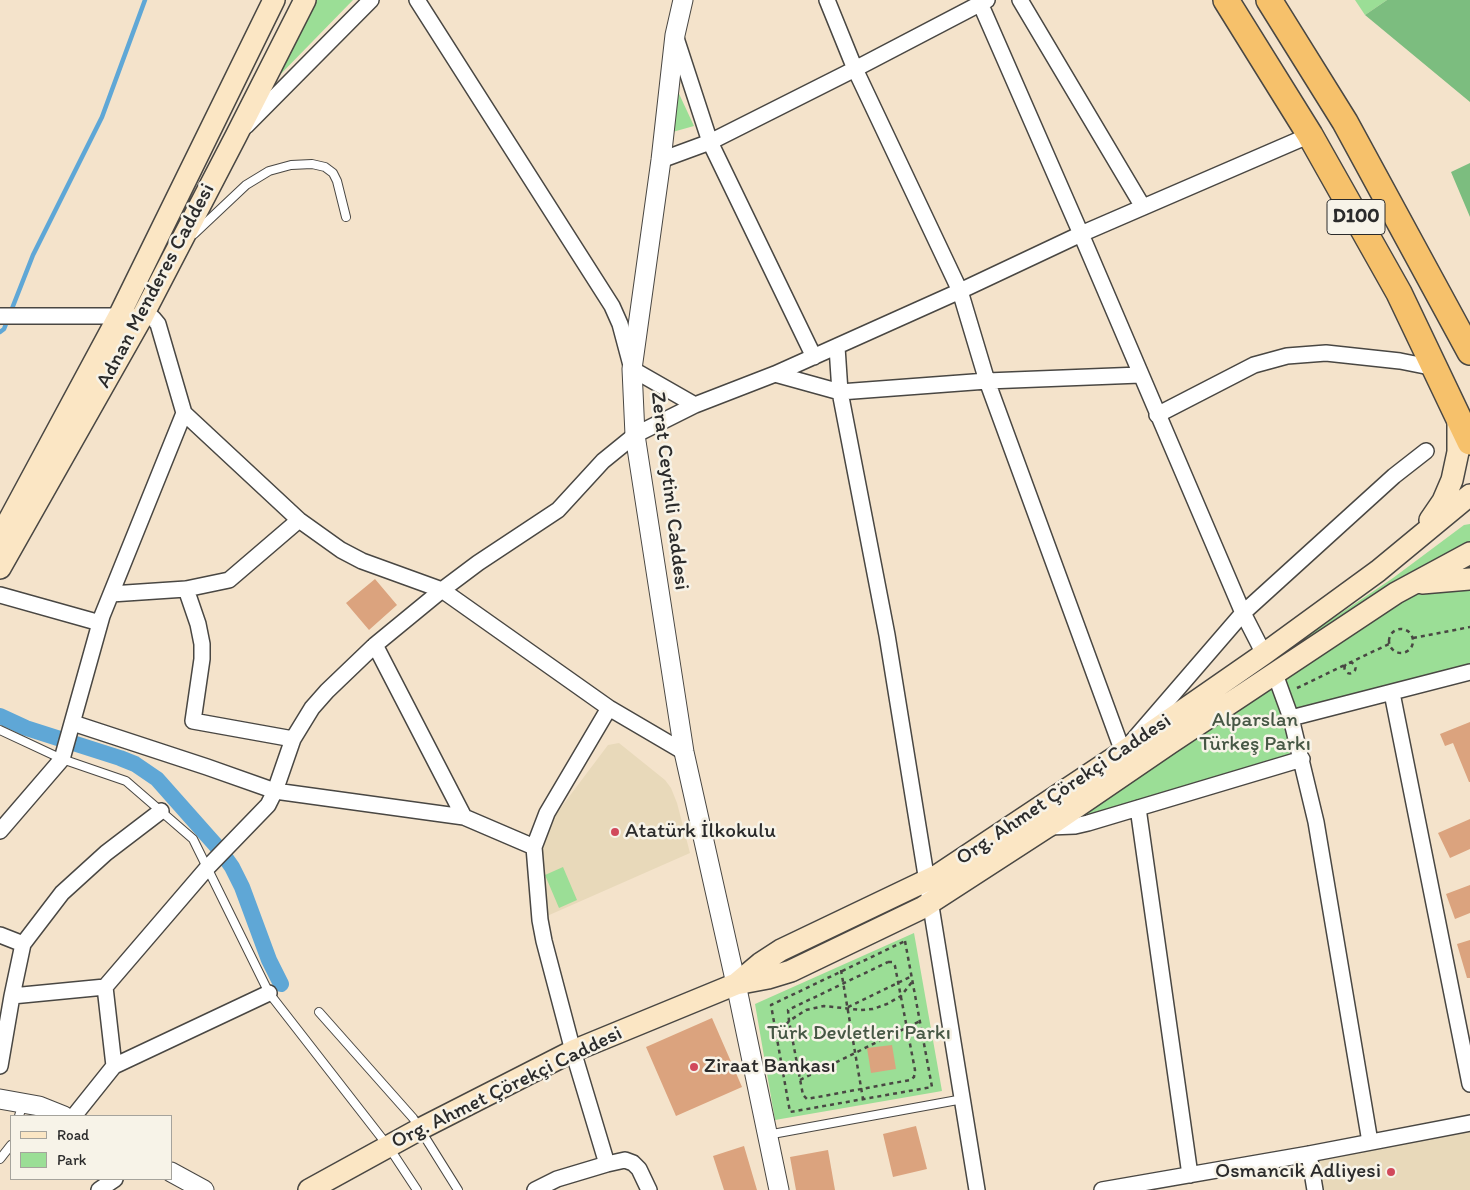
<!DOCTYPE html>
<html>
<head>
<meta charset="utf-8">
<style>
  body { margin:0 }
  #map { position:relative; width:1470px; height:1190px; overflow:hidden; background:#f4e3cb; font-family:Itim,sans-serif }
  canvas { display:block }
  .legend { position:absolute; left:10px; top:1115px; width:162px; height:65px; box-sizing:border-box; background:#f7f3e8; border:1px solid #a5a39c; margin:0; padding:6px 9px; list-style:none; font-size:15px; color:#2b2b2b }
  .legend li { display:flex; align-items:center; gap:10px; height:25px }
  .legend b { width:25px; border:1px solid #a5a39c }
</style>
</head>
<body>
<div id="map">
<canvas width="1470" height="1190"></canvas>
<ul class="legend">
<li><b style="height:6px;background:#fbe6c4"></b>Road</li>
<li><b style="height:14px;background:#9bde96"></b>Park</li>
</ul>
</div>
<script>
const g = document.querySelector('canvas').getContext('2d');
g.lineJoin = 'round';
function fill(path, color) { g.fillStyle = color; g.fill(path, 'evenodd'); }
const toPath = rows => new Path2D(rows.map(r => 'M' + r).join(''));
function strokePath(path, color, width, dash) { g.strokeStyle = color; g.lineWidth = width; g.lineCap = dash ? 'butt' : 'round'; g.setLineDash(dash || []); g.stroke(path); }
function write(font, color, halo, rows, align = 'center') {
  g.font = font + ' Itim,sans-serif'; g.lineWidth = 5; g.setLineDash([]); g.textBaseline = 'middle'; g.strokeStyle = halo; g.fillStyle = color; for (const [text, x, y, turn = 0] of rows) {
    g.save(); g.translate(x, y); g.rotate((+turn || 0) * Math.PI / 180); g.textAlign = isNaN(turn) ? turn : align; if (halo) g.strokeText(text, 0, 0); g.fillText(text, 0, 0); g.restore();
  }
}
fill(toPath([
  [619,743,665,780,671,788,677,803,690,853,547,916,542,851,543,842,550,822,608,745],
  [1470,1123,1470,1190,1315,1190,1309,1154]
]), '#e8d9ba');
fill(toPath([
  [316,0,353,0,272,83],
  [1355,0,1387,0,1365,15],
  [674,83,694,126,669,133],
  [1470,524,1470,541,1395,583,1041,815,1393,578,1464,525],
  [1470,579,1470,672,1291,718,1302,759,1047,827,1396,593],
  [563,867,577,900,559,908,545,875],
  [914,933,942,1091,775,1120,755,1004]
]), '#9bde96');
fill(toPath([
  [1387,0,1470,0,1470,102,1365,15],
  [1470,163,1470,217,1451,172]
]), '#7cbd7f');
strokePath(toPath([
  [0,332,4,329,33,255,102,117,145,0]
]), '#5fa7d6', 4.5);
strokePath(toPath([
  [0,716,26,728,120,758,135,764,157,779,220,850,232,867,242,887,269,960,281,984]
]), '#5fa7d6', 16);
fill(toPath([
  [375,579,397,605,369,630,346,603],
  [1470,722,1470,782,1469,782,1453,743,1445,746,1440,734],
  [1470,819,1470,849,1450,858,1438,833],
  [1470,885,1470,913,1455,919,1446,894],
  [1470,940,1470,978,1467,978,1457,944],
  [712,1018,742,1087,676,1116,646,1047],
  [892,1045,896,1069,871,1073,867,1048],
  [916,1126,927,1169,893,1177,883,1134],
  [744,1146,757,1190,724,1190,713,1156],
  [828,1150,835,1190,796,1190,790,1157]
]), '#dba37e');
const service = toPath([
  [194,234,246,185,269,171,291,165,312,164,325,167,333,173,337,181,346,217],
  [0,730,62,759,126,781,193,839,269,993,388,1146,417,1190],
  [319,1012,413,1118,458,1190],
  [19,1116,23,1103],
  [767,1135,963,1099],
  [0,1159,11,1145]
]);
const minor = toPath([
  [417,0,612,306,620,324,632,369,695,405],
  [827,0,855,69,960,291,987,381,1123,752,1243,613,1394,476,1426,451],
  [1020,0,1143,207],
  [980,3,1081,234,1243,613,1264,654],
  [676,38,710,142,814,357],
  [246,126,371,0],
  [661,160,710,142,855,69,987,0],
  [0,316,119,316,153,318,158,324,184,413,299,520,341,550,362,561,442,590,609,708,684,752],
  [837,347,840,392,887,635,977,1190],
  [775,374,840,392,987,381,1140,375],
  [1157,415,1254,365,1287,356,1326,353,1400,361,1435,368],
  [186,589,198,624,202,644,202,659,193,721,293,739],
  [111,594,186,589,229,580,299,520],
  [0,595,100,623],
  [375,645,464,817],
  [1275,674,1291,718,1316,822,1370,1142],
  [1392,693,1470,1084],
  [1291,718,1470,672],
  [73,723,207,767,275,791,464,817,534,847],
  [1138,808,1190,1175],
  [1049,827,1075,826,1088,823,1302,759],
  [0,831,62,759,102,616,184,413],
  [0,935,23,944],
  [12,996,105,987],
  [0,1066,12,996,23,944,62,893,106,853,161,811],
  [114,1066,269,993],
  [74,1116,114,1066,105,987,208,867,268,805,275,791,293,739,312,708,327,691,375,645,442,590,478,563,558,510,603,461,635,435,695,405,775,374,960,291,1081,234,1310,135],
  [1309,1154,1315,1190],
  [607,1164,625,1160,633,1163,639,1169,649,1190],
  [99,1190,115,1179],
  [535,1190,557,1179,607,1164,573,1051,544,941,540,920,534,847,547,813,609,708],
  [1102,1190,1309,1154,1470,1123]
]);
const tertiary = toPath([
  [683,0,675,35,661,160,632,369,635,435,684,752,736,984,779,1190],
  [0,1099,39,1106,64,1116],
  [171,1172,204,1190]
]);
const secondary = toPath([
  [1430,520,1443,501,1452,480,1458,452,1458,417],
  [0,537,119,316,274,0],
  [0,568,142,317,236,136,305,0],
  [1422,583,1470,579],
  [736,984,761,963,781,950,938,875,1123,752,1264,654,1378,571,1470,495],
  [309,1190,420,1129,573,1051,736,984,768,978,791,971,922,908,1047,827,1170,743,1396,593,1470,553]
]);
const trunk = toPath([
  [1226,0,1310,135,1399,293,1470,442],
  [1269,0,1345,122,1470,352]
]);
strokePath(service, '#494743', 10);
strokePath(minor, '#494743', 18);
strokePath(tertiary, '#494743', 21);
strokePath(secondary, '#494743', 24);
strokePath(trunk, '#494743', 28);
strokePath(toPath([
  '1389 641a12 12 0 1 1 24 0a12 12 0 1 1-24 0Z',
  [1413,638,1470,627],
  '1344.5 668a5.5 5.5 0 1 1 11 0a5.5 5.5 0 1 1-11 0Z',
  [1349,663,1389,644],
  [1297,688,1347,664],
  [905,941,932,1087,790,1112,771,1005,905,941],
  [888,962,892,962,895,966,915,1070,914,1077,910,1080,807,1099,803,1095,789,1021,788,1010,888,962],
  [841,970,863,1099],
  [848,1007,912,976],
  [777,1037,789,1021,806,1010,824,1006,861,1010,873,1009,887,1004,901,996,912,982],
  [800,1080,920,1021]
]), '#494743', 2.5, [4, 4]);
strokePath(service, '#fff', 8);
strokePath(minor, '#fff', 15);
strokePath(tertiary, '#fff', 19);
strokePath(secondary, '#fbe6c4', 21);
strokePath(trunk, '#f6c16b', 25);
for (const [x, y, r, color] of [
  [615,832,5,"#d1495b"],
  [694,1067,5,"#d1495b"],
  [1391,1172,5,"#d1495b"]
]) { const dot = new Path2D(); dot.arc(x, y, r, 0, 2 * Math.PI); g.fillStyle = color; g.fill(dot); strokePath(dot, '#f7f3e8', 2); }
for (const [x, y, w] of [
  [1356,217,58]
]) { const box = new Path2D(); box.roundRect(x - w / 2, y - 17.5, w, 35, 4); g.fillStyle = '#f7f3e8'; g.fill(box); strokePath(box, '#2b2b2b', 1); }
write('bold 20px', '#2b2b2b', null, [
  ["D100",1356,217]
]);
write('21px', '#2b2b2b', '#f7f3e8', [
  ["Adnan Menderes Caddesi",156,286,-62],
  ["Zerat Ceytinli Caddesi",669,491,83],
  ["Org. Ahmet Çörekçi Caddesi",1064,790,-34],
  ["Org. Ahmet Çörekçi Caddesi",507,1088,-26]
]);
write('21px', '#475846', '#f7f3e8', [
  ["Alparslan",1255,721],
  ["Türkeş Parkı",1255,745],
  ["Türk Devletleri Parkı",859,1034]
]);
write('21px', '#2b2b2b', '#f7f3e8', [
  ["Atatürk İlkokulu",625,832],
  ["Ziraat Bankası",704,1067],
  ["Osmancık Adliyesi",1381,1172,"right"]
], 'left');
</script>
</body>
</html>
